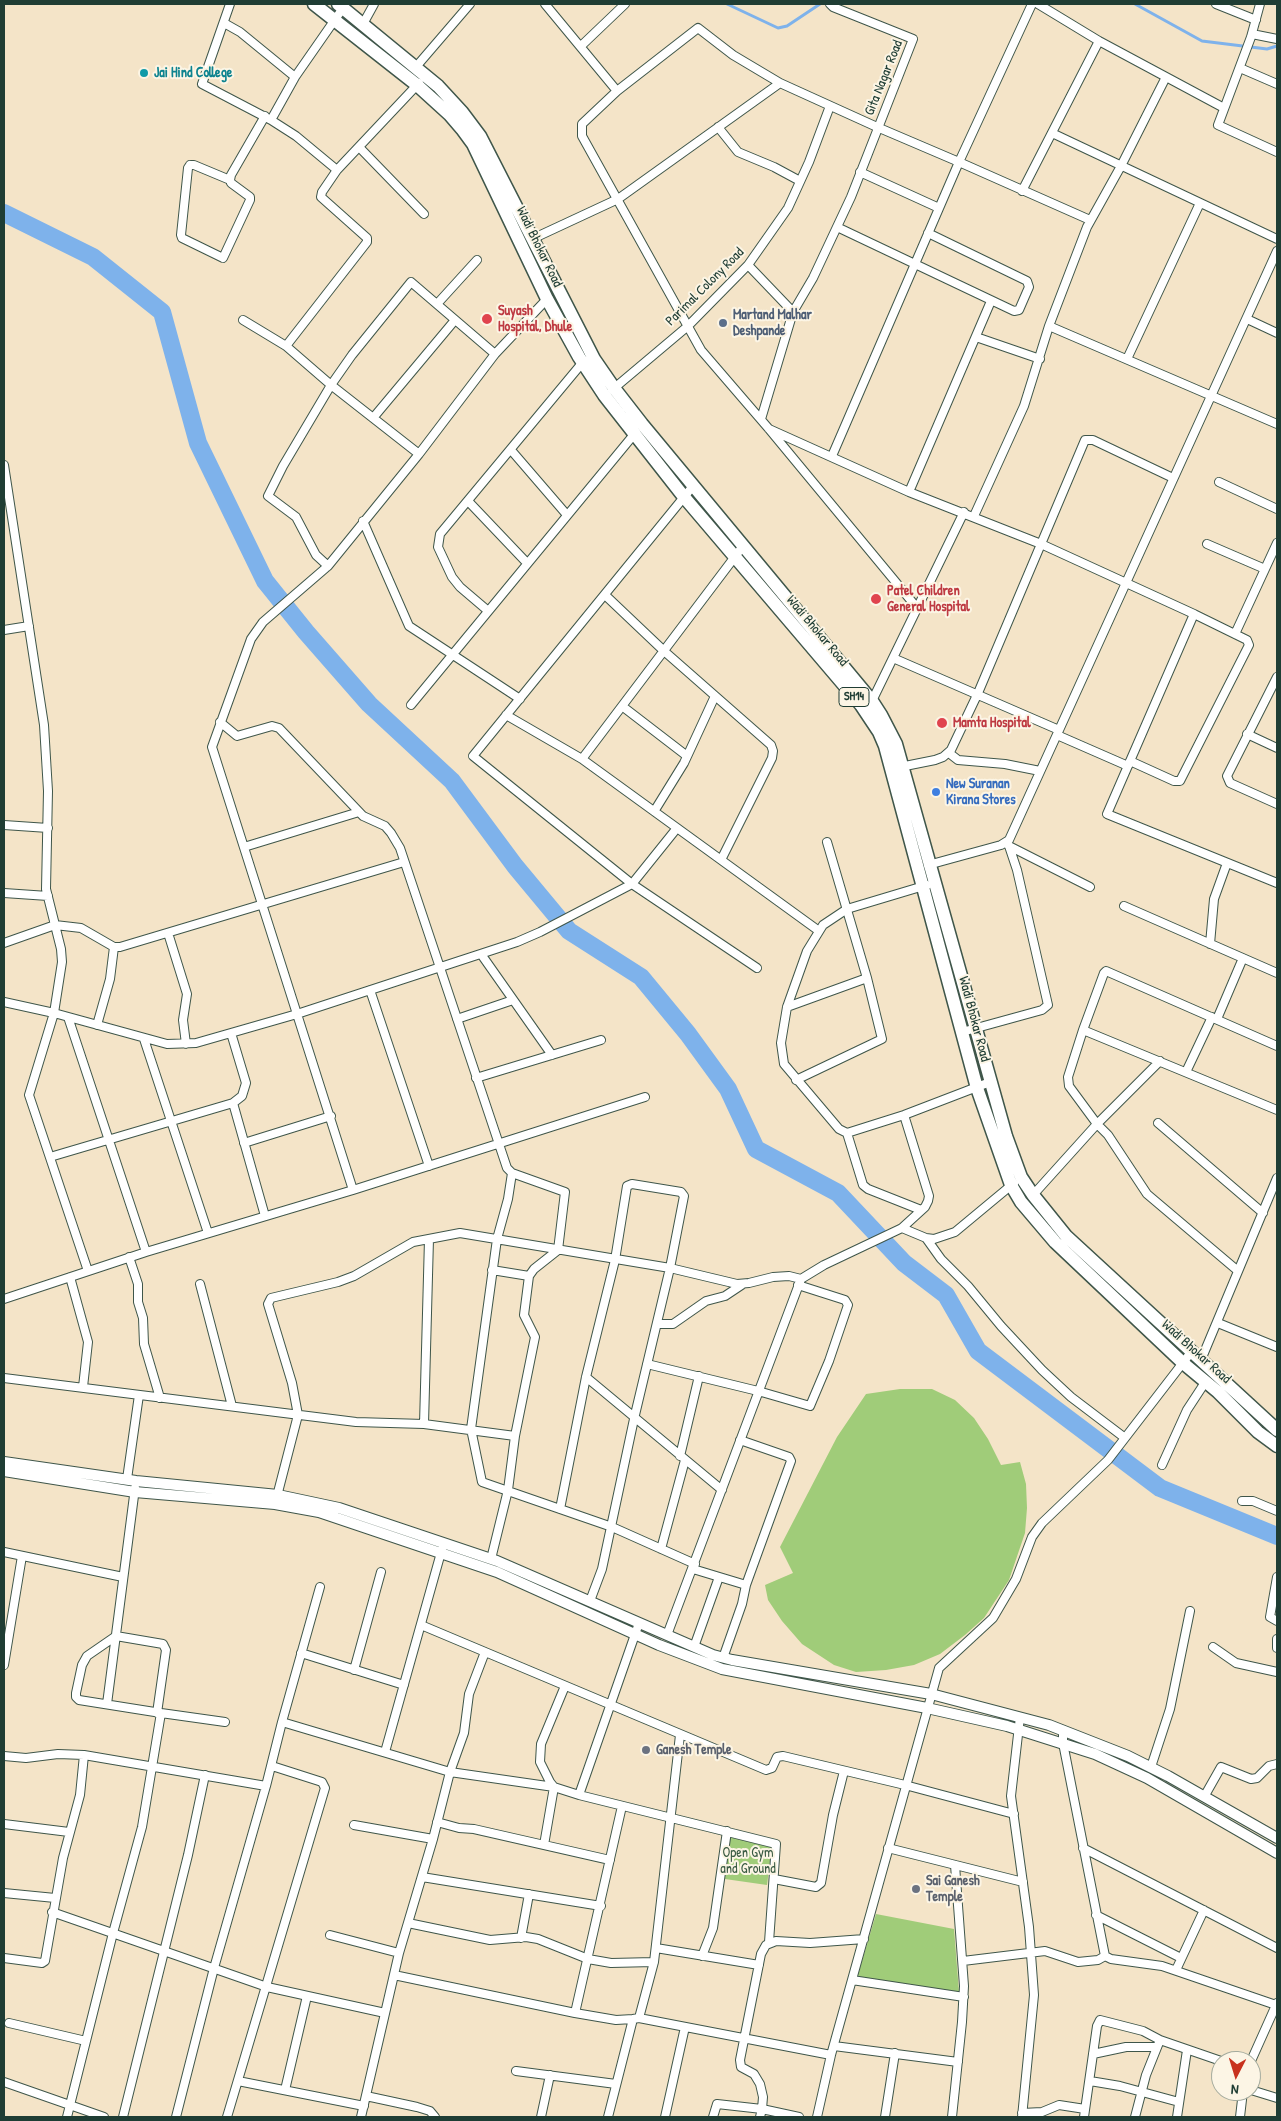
<!DOCTYPE html>
<html>
<head>
<meta charset="utf-8">
<style>
  body { margin:0 }
  #map { position:relative; width:1281px; height:2121px; overflow:hidden; background:#f4e4c8; font-family:"Patrick Hand",sans-serif }
  canvas { display:block }
  .frame { position:absolute; inset:0; border:5px solid #1f3d34; pointer-events:none }
  .north { position:absolute; left:1211px; top:2051px; width:50px; height:50px; box-sizing:border-box; background:#fcf5e5; border:1px solid #a4ab9e; border-radius:50%; rotate:185deg; font-size:14px; font-weight:700; line-height:20px; text-align:center; color:#1f3d34 }
  .north::after { content:''; display:block; margin:auto; width:18px; height:22px; background:#c8321e; clip-path:polygon(50% 0,100% 100%,50% 72%,0 100%) }
</style>
</head>
<body>
<div id="map">
<canvas width="1281" height="2121"></canvas>
<div class="frame"></div>
<div class="north">N</div>
</div>
<script>
const g = document.querySelector('canvas').getContext('2d');
g.lineJoin = 'round';
function fill(path, color) { g.fillStyle = color; g.fill(path, 'evenodd'); }
const toPath = rows => new Path2D(rows.map(r => 'M' + r).join(''));
function strokePath(path, color, width, dash) { g.strokeStyle = color; g.lineWidth = width; g.lineCap = dash ? 'butt' : 'round'; g.setLineDash(dash || []); g.stroke(path); }
function write(font, color, halo, rows, align = 'center') {
  g.font = font + ' "Patrick Hand",sans-serif'; g.lineWidth = 4; g.setLineDash([]); g.textBaseline = 'middle'; g.strokeStyle = halo; g.fillStyle = color; for (const [text, x, y, turn = 0] of rows) {
    g.save(); g.translate(x, y); g.rotate((+turn || 0) * Math.PI / 180); g.textAlign = isNaN(turn) ? turn : align; if (halo) g.strokeText(text, 0, 0); g.fillText(text, 0, 0); g.restore();
  }
}
fill(toPath([
  [900,1389,932,1389,955,1400,974,1418,988,1439,1001,1465,1020,1462,1026,1484,1027,1508,1025,1533,1009,1580,984,1618,965,1635,940,1654,914,1665,886,1670,856,1672,834,1665,802,1644,782,1621,768,1600,765,1585,793,1573,780,1547,837,1437,866,1394],
  [729,1837,772,1846,767,1885,725,1879],
  [876,1914,954,1929,959,1992,857,1978]
]), '#a0cc79');
strokePath(toPath([
  [727,4,778,28,787,26,820,4],
  [1135,4,1202,41,1267,49,1277,46]
]), '#7eb2eb', 3);
strokePath(toPath([
  [4,213,93,257,162,312,198,443,265,581,306,632,369,704,452,781,515,866,569,931,641,977,688,1034,728,1089,756,1149,838,1193,904,1263,946,1295,978,1351,1160,1488,1277,1536]
]), '#7eb2eb', 18);
const minor = toPath([
  [230,4,202,84,271,120,295,77,343,8],
  [545,4,617,91,582,124,582,136,701,350,769,429,918,609],
  [1032,4,959,162,1090,220],
  [1038,4,1099,41,1224,108],
  [1216,4,1256,20],
  [1260,4,1251,37,1218,125,1277,152],
  [224,23,240,32,295,77],
  [363,24,374,4],
  [1252,34,1277,39],
  [581,46,625,4],
  [415,68,470,4],
  [1240,68,1277,84],
  [617,91,698,28,733,55,780,83],
  [271,120,296,136,337,170,419,83],
  [718,127,738,152,774,167,800,181],
  [1052,133,1277,239],
  [359,147,424,214],
  [190,165,194,165,230,180,231,183,250,197,250,200,223,258,182,238,181,235,188,168,190,165],
  [860,172,939,208],
  [230,180,231,175,265,116],
  [1022,191,1099,41],
  [837,227,1014,311,1019,310,1029,287,1027,281,928,233],
  [532,239,618,199,780,83,877,127,959,162,832,456],
  [748,265,793,312,761,419],
  [437,304,477,260],
  [793,312,813,278,851,197,913,39,833,7,830,4],
  [1247,319,1277,333],
  [243,320,286,346,331,385,419,454],
  [1049,326,1277,424],
  [976,337,1040,359],
  [286,346,367,242,367,238,321,197,322,192,337,170],
  [1127,359,1200,203],
  [612,390,688,326,748,265,788,208,809,162,830,106],
  [373,418,455,320],
  [769,429,909,492,1041,544,1194,614,1107,814,1277,883],
  [511,450,567,515],
  [4,465,44,725,48,791,46,889,61,949,62,962,54,1013,29,1095,88,1271],
  [1219,482,1277,509],
  [693,486,473,756,632,884,757,968],
  [909,492,991,301],
  [468,501,527,563],
  [974,516,1024,406,1049,326,1087,227,1121,166,1166,77],
  [363,521,409,626,520,699],
  [1207,544,1265,569],
  [743,546,582,759,819,931],
  [328,566,316,555,296,517,268,496,283,466,331,385,352,355,411,282,495,354],
  [605,595,664,651,771,745,773,751,772,758,722,858],
  [487,610,460,587,452,577,438,547,440,534,583,362],
  [4,630,29,626],
  [1235,634,1277,543],
  [893,658,1059,730],
  [1277,677,1227,776,1230,783,1277,804],
  [872,701,964,512],
  [411,705,636,432],
  [622,706,687,756],
  [506,715,582,759],
  [220,722,237,736,272,726,279,728,363,816,385,826,391,833,400,848,507,1168,512,1173,565,1192,558,1250,534,1269,529,1276,524,1315,535,1337,515,1436,508,1490,491,1559],
  [1247,734,1277,748],
  [1057,735,1128,766],
  [949,753,958,760,1005,764,1040,771],
  [1130,761,1174,781,1180,781,1249,645,1247,640,1194,614],
  [900,767,935,760,943,757,951,750,978,693,1085,440,1093,440,1173,478],
  [655,810,684,763,715,696],
  [4,825,48,828],
  [1009,846,1090,887],
  [244,847,359,812],
  [928,865,1001,845,1009,840,1277,251],
  [927,885,847,909,823,925,807,951,787,1007,781,1043,784,1064,839,1129,847,1133,904,1115,990,1082],
  [4,893,48,896],
  [1124,906,1277,973],
  [168,933,187,994,183,1020,186,1044],
  [4,943,55,925,81,928,114,947,120,947,404,862],
  [1210,944,1214,899,1227,863],
  [481,954,552,1055],
  [370,990,429,1166],
  [4,1002,54,1013,167,1044,196,1043,297,1014,212,747,251,639,263,622,328,566,419,454,495,354,547,299],
  [787,1007,867,978],
  [68,1017,146,1252],
  [457,1019,513,1000],
  [1217,1019,1243,958],
  [97,1025,110,979,114,947],
  [1083,1030,1277,1110],
  [962,1032,1042,1010,1048,1005,1017,870,1009,846,1006,843],
  [144,1039,208,1233],
  [1186,1072,1212,1017],
  [476,1078,601,1040],
  [796,1080,882,1039,867,978,827,842],
  [233,1103,265,1216],
  [1158,1123,1263,1213],
  [847,1133,863,1185,868,1189,921,1210],
  [244,1143,331,1116],
  [50,1157,233,1103,242,1096,246,1083,231,1033],
  [512,1173,508,1199,497,1239,471,1429,482,1482,612,1527,695,1564],
  [353,1190,645,1097],
  [1033,1195,1097,1124,1160,1061],
  [902,1228,926,1238,934,1239,955,1232,1014,1183],
  [926,1238,941,1259,968,1286,1001,1326,1042,1370,1071,1397,1125,1438],
  [129,1257,138,1284,138,1302,143,1318,144,1344,160,1398],
  [492,1270,529,1276],
  [1238,1271,1147,1194,1108,1135,1097,1124,1069,1086,1068,1077,1083,1030,1104,973,1106,971,1277,1046],
  [70,1277,88,1342,83,1387],
  [200,1284,232,1406],
  [4,1299,146,1252,353,1190,297,1014,517,942,540,932,632,884,677,828],
  [1218,1323,1277,1347],
  [657,1324,673,1324,706,1301,725,1296,743,1284],
  [1201,1360,1277,1178],
  [647,1364,758,1391,810,1406,829,1361,848,1305,845,1300,798,1285],
  [586,1377,722,1490],
  [4,1378,356,1422,424,1424,515,1436],
  [424,1424,429,1239],
  [680,1456,699,1376],
  [1162,1465,1187,1410,1206,1381],
  [127,1479,139,1395],
  [276,1500,298,1415,292,1383,268,1304,271,1298,338,1282,354,1276,413,1242,460,1233,670,1268,737,1284,749,1283,773,1277,789,1276,801,1279],
  [1242,1501,1253,1501,1277,1511],
  [560,1509,586,1377,615,1260,627,1186,632,1184,681,1192,684,1196,670,1268,634,1419,602,1569,590,1601],
  [661,1549,685,1460],
  [4,1552,123,1577],
  [693,1569,746,1585],
  [1277,1577,1270,1617,1277,1621],
  [320,1587,282,1722,450,1772,433,1839,399,1953,361,2117],
  [421,1625,766,1770,772,1768,777,1757,783,1756,905,1785,1014,1814],
  [667,1635,801,1279,824,1265,902,1228,925,1207,928,1201,929,1196,904,1115],
  [1277,1639,1277,1648],
  [694,1647,719,1577],
  [1213,1647,1236,1663,1277,1672],
  [485,1652,469,1694,464,1733,450,1772,554,1787,544,1845],
  [301,1653,404,1685],
  [723,1658,742,1604,746,1585,791,1461,789,1457,740,1440],
  [4,1665,22,1556],
  [354,1670,381,1572],
  [565,1686,541,1744,540,1762,550,1782,554,1787,579,1795,776,1844,769,1942],
  [107,1704,135,1488],
  [157,1713,166,1650,163,1644,116,1636,87,1656,82,1665,76,1693,76,1697,79,1700,161,1713,225,1722],
  [1020,1717,1011,1796,1029,1927,1034,1995,1022,2117],
  [1063,1730,1063,1743,1105,1956,1111,1959,1162,1966,1276,2005],
  [385,1752,442,1549],
  [4,1756,26,1758,58,1754,84,1755,266,1786,282,1722],
  [1151,1767,1170,1709,1190,1611],
  [579,1795,639,1623],
  [1204,1797,1221,1767,1251,1779,1257,1778,1269,1766,1277,1764],
  [437,1822,459,1828,474,1829,610,1860],
  [4,1824,69,1832],
  [354,1825,433,1839],
  [888,1848,1023,1882],
  [1083,1848,1277,1948],
  [422,1877,601,1906],
  [774,1879,816,1887,821,1883,833,1815,844,1771],
  [4,1893,55,1898],
  [52,1912,267,1987,385,2013],
  [1096,1915,1181,1958],
  [408,1923,490,1940,526,1937,538,1939,588,1959,611,1963,654,1962],
  [330,1935,399,1953],
  [521,1938,529,1894],
  [656,1948,759,1965],
  [702,1956,713,1928,727,1831],
  [4,1958,42,1963,45,1961,63,1858,80,1795,84,1755],
  [963,1961,1045,1951,1078,1962,1098,1960,1105,1956],
  [1176,1970,1204,1910],
  [394,1975,575,2013,616,2020,633,2019],
  [852,1980,964,1997],
  [575,2013,622,1806],
  [639,2018,654,1962,680,1735],
  [9,2023,86,2041],
  [834,2046,958,2062],
  [1093,2054,1126,2047,1157,2047],
  [1251,2061,1277,2003],
  [516,2071,616,2084],
  [238,2081,364,2106],
  [1090,2081,1120,2086,1179,2102],
  [4,2082,104,2117],
  [285,2090,307,1996],
  [1251,2090,1277,2098],
  [366,2096,417,2107,430,2111,435,2117],
  [1022,2113,1042,2112,1059,2105,1085,2109],
  [67,2117,113,1933,142,1827,161,1713],
  [123,2117,188,1855,205,1775],
  [176,2117,214,1968,266,1786],
  [227,2117,325,1788,322,1782,272,1766],
  [541,2117,550,2075],
  [608,2117,633,2019,639,2018,831,2055],
  [665,2117,685,2027],
  [713,2117,717,2104,762,2109,763,2097,760,2084,754,2074,741,2067,740,2060,761,1954,766,1945,776,1941,810,1943,864,1939],
  [760,2117,762,2109,799,2117],
  [817,2117,831,2055,939,1668,993,1618,1016,1579,1032,1537,1042,1523,1108,1460,1192,1351],
  [885,2117,895,2053],
  [952,2117,962,2022,964,1986,955,1865],
  [1084,2117,1097,2026,1100,2020,1143,2031,1160,2040,1221,2061],
  [1135,2117,1146,2075,1160,2040],
  [1177,2117,1187,2050],
  [1240,2117,1243,2091]
]);
const tertiary = toPath([
  [4,1462,136,1481,278,1495,339,1508,497,1561,713,1655,732,1660,931,1694,1049,1725,1128,1756,1168,1776,1277,1838],
  [4,1471,135,1492,275,1504,319,1512,497,1572,659,1645,722,1669,927,1708,1007,1726,1095,1754,1147,1778,1277,1853]
]);
const primary = toPath([
  [314,4,417,85,450,115,462,129,473,144,547,299,579,357,604,395,684,497,861,705,879,732,885,746,977,1088,1011,1185,1021,1202,1055,1242,1183,1363,1218,1392,1258,1432,1277,1446],
  [338,4,438,86,462,112,480,136,594,359,614,388,642,424,872,701,881,715,896,744,1006,1136,1021,1177,1033,1195,1066,1236,1277,1430]
]);
strokePath(minor, '#3f564a', 10);
strokePath(tertiary, '#3f564a', 12);
strokePath(primary, '#3f564a', 15);
strokePath(minor, '#fff', 8);
strokePath(tertiary, '#fff', 10);
strokePath(primary, '#fff', 12);
for (const [x, y, r, color] of [
  [144,73,5,"#0f9aa8"],
  [487,319,6,"#e0444e"],
  [723,323,5,"#5c6f8a"],
  [876,599,6,"#e0444e"],
  [942,723,6,"#e0444e"],
  [936,792,5,"#3f7fe0"],
  [646,1750,5,"#6b7280"],
  [916,1889,5,"#6b7280"]
]) { const dot = new Path2D(); dot.arc(x, y, r, 0, 2 * Math.PI); g.fillStyle = color; g.fill(dot); strokePath(dot, '#fcf5e5', 2); }
for (const [x, y, w] of [
  [854,697,30]
]) { const box = new Path2D(); box.roundRect(x - w / 2, y - 9.5, w, 19, 4); g.fillStyle = '#fcf5e5'; g.fill(box); strokePath(box, '#1f3d34', 1); }
write('bold 12px', '#1f3d34', null, [
  ["SH14",854,697]
]);
write('bold 14px', '#0d838f', '#fcf5e5', [
  ["Jai Hind College",154,73]
], 'left');
write('14px', '#1f3d34', '#fcf5e5', [
  ["Gita Nagar Road",884,78,-68],
  ["Wadi Bhokar Road",539,247,64],
  ["Parimal Colony Road",705,287,-45],
  ["Wadi Bhokar Road",817,631,50],
  ["Wadi Bhokar Road",974,1019,75],
  ["Wadi Bhokar Road",1196,1352,42]
]);
write('bold 14px', '#be3a42', '#fcf5e5', [
  ["Suyash",498,311],
  ["Hospital, Dhule",498,327],
  ["Patel Children",887,591],
  ["General Hospital",887,607],
  ["Mamta Hospital",953,723]
], 'left');
write('bold 14px', '#4e5e75', '#fcf5e5', [
  ["Martand Malhar",733,315],
  ["Deshpande",733,331]
], 'left');
write('bold 14px', '#366cbe', '#fcf5e5', [
  ["New Suranan",946,784],
  ["Kirana Stores",946,800]
], 'left');
write('bold 14px', '#5b616d', '#fcf5e5', [
  ["Ganesh Temple",656,1750],
  ["Sai Ganesh",926,1881],
  ["Temple",926,1897]
], 'left');
write('14px', '#395a42', '#fcf5e5', [
  ["Open Gym",748,1853],
  ["and Ground",748,1869]
]);
</script>
</body>
</html>
